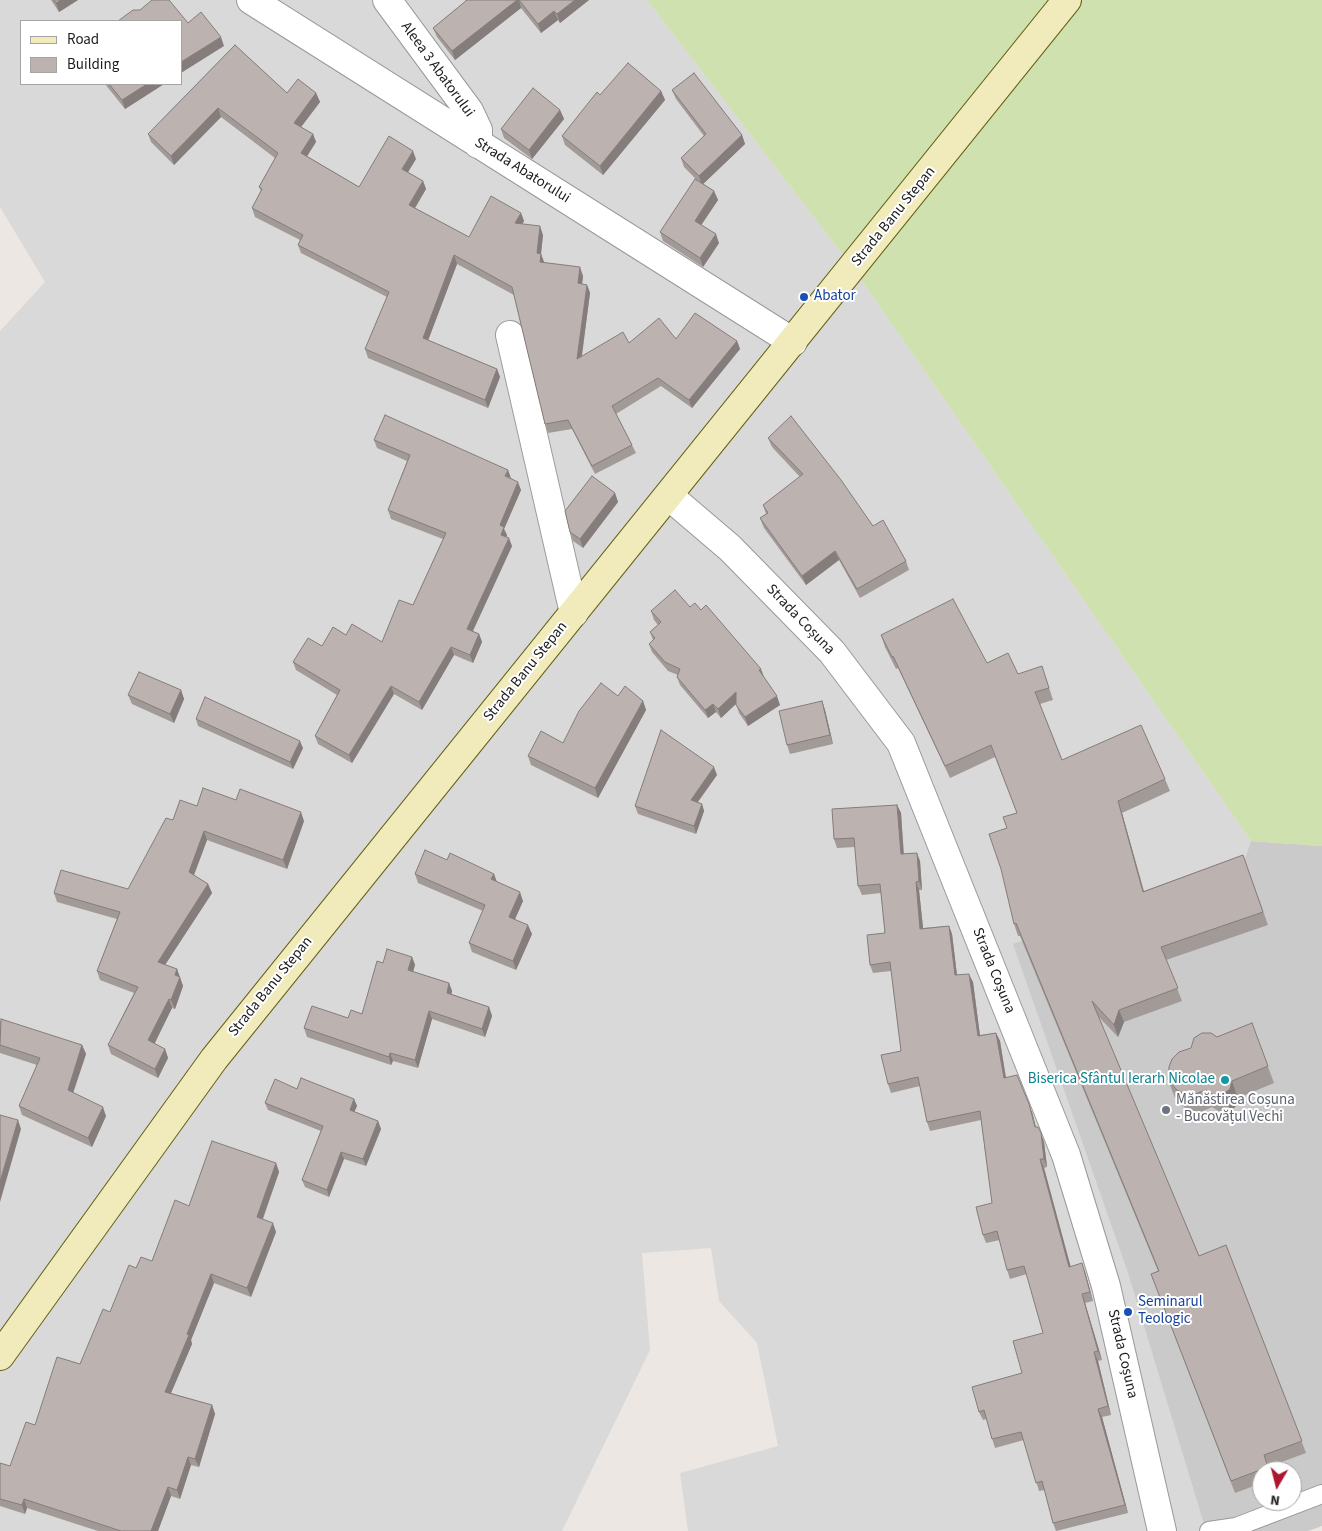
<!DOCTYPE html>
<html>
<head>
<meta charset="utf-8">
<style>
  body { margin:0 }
  #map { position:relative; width:1322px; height:1531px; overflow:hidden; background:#ece7e2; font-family:"Source Sans 3",sans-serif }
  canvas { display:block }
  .legend { position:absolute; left:20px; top:20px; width:162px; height:65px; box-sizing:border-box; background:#fff; border:1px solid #a4a4a4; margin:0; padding:6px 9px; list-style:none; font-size:15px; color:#1c1c1c }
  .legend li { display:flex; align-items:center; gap:10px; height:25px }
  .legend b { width:25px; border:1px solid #a4a4a4 }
  .north { position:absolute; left:1252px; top:1461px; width:50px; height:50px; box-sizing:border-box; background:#fff; border:1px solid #a4a4a4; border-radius:50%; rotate:188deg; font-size:14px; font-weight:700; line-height:20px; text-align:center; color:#1c1c1c }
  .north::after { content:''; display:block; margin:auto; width:18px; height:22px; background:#b0172f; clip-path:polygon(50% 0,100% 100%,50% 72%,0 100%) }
</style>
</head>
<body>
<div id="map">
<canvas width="1322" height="1531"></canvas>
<ul class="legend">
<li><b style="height:6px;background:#f1ebbb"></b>Road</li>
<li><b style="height:14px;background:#bcb3b0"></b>Building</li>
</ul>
<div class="north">N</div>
</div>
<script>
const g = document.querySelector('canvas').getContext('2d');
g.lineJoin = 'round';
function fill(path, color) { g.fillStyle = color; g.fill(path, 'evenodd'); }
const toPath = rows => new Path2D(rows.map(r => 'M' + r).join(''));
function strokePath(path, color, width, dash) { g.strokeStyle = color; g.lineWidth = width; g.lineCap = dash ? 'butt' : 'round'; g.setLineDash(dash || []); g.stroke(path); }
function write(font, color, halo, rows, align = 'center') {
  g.font = font + ' "Source Sans 3",sans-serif'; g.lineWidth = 4; g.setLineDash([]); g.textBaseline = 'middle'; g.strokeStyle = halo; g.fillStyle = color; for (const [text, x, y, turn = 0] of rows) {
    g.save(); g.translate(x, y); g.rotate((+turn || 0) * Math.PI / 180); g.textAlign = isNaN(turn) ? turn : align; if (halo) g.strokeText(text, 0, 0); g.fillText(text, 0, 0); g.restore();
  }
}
fill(toPath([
  [0,0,647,0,853,268,1251,841,1126,1267,1206,1531,688,1531,680,1473,778,1446,757,1343,719,1301,711,1248,642,1253,650,1350,562,1531,0,1531,0,331,45,282,0,207],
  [21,21,181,21,181,84,21,84]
]), '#dad9d9');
fill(toPath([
  [1251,841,1322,846,1322,1526,1308,1531,1206,1531,1126,1267,1013,944,1243,865],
  [1262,1471,1292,1471,1292,1501,1262,1501]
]), '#cacaca');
fill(toPath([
  [647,0,1322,0,1322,846,1251,841,853,268]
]), '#cfe1ae');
const service = toPath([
  [1209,1531,1236,1527,1322,1494]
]);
const minor = toPath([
  [251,0,793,342],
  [387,0,469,111,478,130,478,144],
  [510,335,574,613],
  [669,496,730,548,832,652,901,743,1066,1155,1106,1286,1162,1531]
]);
const secondary = toPath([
  [0,1356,214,1059,1067,0]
]);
strokePath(service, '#999', 20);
strokePath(minor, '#999', 30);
strokePath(secondary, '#646011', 30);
strokePath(service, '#fff', 18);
strokePath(minor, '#fff', 28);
strokePath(secondary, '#f1ebbb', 28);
fill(toPath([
  [51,0,78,0,59,12],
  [465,0,589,0,560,23,558,20,541,33,521,8,455,60,437,37,433,28,466,1],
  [235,45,287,93,316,93,320,102,301,127,313,134,316,142,307,156,359,187,416,159,408,172,423,181,426,189,415,208,469,237,521,213,524,221,522,224,543,235,541,254,544,262,583,276,582,284,587,285,590,293,582,356,629,343,676,339,737,341,740,349,692,408,661,386,616,414,632,445,636,453,595,474,572,429,548,433,545,424,514,295,457,264,428,340,497,369,500,377,488,408,368,358,365,349,387,297,301,253,298,245,300,240,255,217,252,208,261,191,259,187,275,158,221,117,174,165,151,142,148,134],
  [105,84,164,84,125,109],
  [672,90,742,135,745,144,703,184,714,191,718,200,701,225,719,243,703,267,663,241,660,232,696,179,684,167,681,158,704,136,676,99],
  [661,91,665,100,603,175,565,145,562,136,600,95],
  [560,110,564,119,532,159,504,138,501,129],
  [768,438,873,526,906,561,909,570,860,598,839,560,806,585,764,528,760,518,766,514,763,505,800,477,772,447],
  [374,440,511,478,521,490,504,529,507,535,506,537,512,546,473,631,479,634,482,642,473,663,454,655,422,710,394,694,352,763,318,744,315,736,337,695,296,670,293,662,322,646,346,635,382,642,413,605,443,539,391,519,388,510,407,461,377,448],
  [615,493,618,502,583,548,573,541,570,532],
  [690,607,764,677,780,705,748,726,739,713,736,704,721,718,716,712,708,718,680,685,677,677,678,675,668,671,652,652,649,644,653,640,650,632,658,625,654,620,651,611],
  [881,635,987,663,1018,674,1046,678,1053,700,1040,704,1062,760,1165,779,1170,791,1122,813,1144,891,1243,855,1268,925,1166,960,1182,1001,1124,1022,1118,1037,1097,1015,1199,1256,1226,1245,1306,1453,1268,1467,1270,1471,1262,1471,1262,1483,1235,1493,1151,1274,1158,1271,1020,936,1018,936,1014,924,1007,828,1017,813,995,757,950,778,898,668,896,669,885,647],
  [181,690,184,699,174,723,132,704,128,695],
  [618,696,643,701,646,710,598,798,531,765,528,756,563,743],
  [822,701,825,710,833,744,790,754,787,745],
  [196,719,303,748,293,769,198,726],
  [717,775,698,802,702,804,704,811,696,834,638,814,635,806],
  [236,800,304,821,287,869,207,840,194,875,208,884,212,893,165,965,177,969,183,986,175,1009,172,1008,154,1043,165,1049,168,1058,158,1078,111,1054,108,1045,134,993,100,980,97,971,117,919,57,902,54,893,128,889,173,820,197,806],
  [897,805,901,813,904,854,920,861,922,890,919,890,923,928,949,926,952,934,957,975,973,982,980,1035,996,1033,1000,1041,1006,1077,1032,1112,1036,1127,1044,1142,1047,1167,1044,1168,1070,1266,1085,1272,1093,1301,1085,1303,1102,1360,1098,1361,1111,1415,1102,1417,1128,1513,1056,1531,1053,1523,1045,1490,1039,1491,1024,1440,995,1448,986,1419,983,1420,979,1412,1022,1373,1043,1333,1027,1274,1010,1279,1007,1270,1000,1240,986,1243,983,1235,992,1203,981,1120,930,1131,927,1122,920,1086,891,1093,888,1084,901,1051,891,971,873,973,870,965,885,933,881,893,862,895,858,886,855,847,837,848,834,839],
  [447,860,494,874,497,882,523,901,515,919,532,934,516,970,472,952,469,943,483,911,418,883,415,874],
  [412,957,415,965,413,972,449,983,452,991,451,994,489,1007,492,1016,485,1037,432,1019,418,1068,393,1061,391,1065,307,1037,304,1028,348,1018,362,1014,383,963],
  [0,1021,82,1045,86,1054,73,1093,106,1116,92,1147,22,1115,19,1106,37,1065,0,1053],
  [1252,1023,1274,1083,1238,1098,1236,1106,1230,1112,1220,1112,1212,1107,1201,1112,1192,1111,1184,1107,1175,1098,1168,1080,1191,1048],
  [297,1089,354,1099,357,1106,354,1112,378,1121,381,1129,366,1166,344,1159,329,1197,305,1187,302,1180,321,1131,268,1110,265,1103],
  [276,1163,279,1172,263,1219,276,1232,251,1297,214,1283,191,1340,192,1344,171,1393,212,1405,215,1414,199,1467,191,1465,180,1499,171,1496,158,1531,98,1531,27,1508,25,1514,0,1506,0,1463,10,1466,35,1425,80,1364,136,1268,152,1261,189,1206]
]), '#a29a97');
fill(toPath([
  [61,0,78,0,59,12,56,3],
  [517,0,519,0,521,8,455,60,452,51],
  [575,0,589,0,560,23,557,14],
  [554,11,558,20,541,33,538,24],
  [221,37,224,46,181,73,181,62],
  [147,84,164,84,125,109,122,100],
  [661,91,665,100,603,175,600,166],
  [316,93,320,102,298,131,294,123],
  [218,108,221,117,174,165,171,156],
  [560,110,564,119,532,159,529,150],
  [313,134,316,142,304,161,301,153],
  [742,135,745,144,702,185,699,176],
  [413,151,416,159,405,177,402,169],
  [423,181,426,189,412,213,409,205],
  [714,191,718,200,698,230,695,221],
  [521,213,524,221,518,231,515,223],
  [540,226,543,235,540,262,537,253],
  [716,234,719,243,703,267,700,258],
  [541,254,544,262,540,262],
  [454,255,457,264,426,346,423,338],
  [580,267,583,276,581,292,578,283],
  [587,285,590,293,580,368,577,359],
  [737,341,740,349,692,408,689,400],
  [497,369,500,377,488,408,485,400],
  [508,470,511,478,505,476],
  [518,482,521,490,504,529,507,535,504,543,501,535,500,525],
  [615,493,618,502,583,548,580,539],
  [509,538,512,546,470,637,467,629],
  [835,551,839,560,806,585,802,576],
  [479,634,482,642,473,663,470,655],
  [451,647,454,655,422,710,419,702],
  [761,669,764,677,762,679,759,670],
  [391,686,394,694,352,763,349,755],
  [181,690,184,699,174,723,170,714],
  [736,692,739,701,721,718,718,709],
  [777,696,780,705,748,726,745,717],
  [643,701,646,710,598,798,595,788],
  [822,701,825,710,833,744,830,735],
  [713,704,716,712,708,718,705,710],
  [300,741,303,748,293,769,290,762],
  [714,767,717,775,694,807,691,800],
  [1118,801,1122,813,1147,904,1143,892],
  [702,804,704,811,696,834,694,826],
  [897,805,901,813,904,862,901,854],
  [301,812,304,821,287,869,283,860],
  [204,831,207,840,192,880,189,872],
  [917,853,920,861,922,890,919,881],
  [494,874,497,883,491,879],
  [916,882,919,890,924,937,920,929],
  [208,884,212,893,161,971,158,962],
  [520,892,523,901,512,926,509,917],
  [528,925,532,934,516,970,513,961],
  [949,926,952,934,958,984,955,975],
  [412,957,415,965,411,978,408,970],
  [177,969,183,986,175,1009,171,1000,175,975],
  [969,974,973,982,981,1044,978,1036],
  [449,983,452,991,450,1001,447,993],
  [169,999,172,1008,152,1049,148,1040],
  [489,1007,492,1016,485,1037,482,1029],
  [1119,1010,1124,1022,1118,1037,1114,1025],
  [429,1011,432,1019,418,1068,415,1060],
  [996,1033,1000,1041,1007,1086,1004,1078],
  [82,1045,86,1054,71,1099,68,1090],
  [165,1049,168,1058,158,1078,155,1069],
  [390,1053,393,1061,391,1065,389,1057],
  [1232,1081,1238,1098,1236,1106,1230,1112,1223,1094],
  [354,1099,357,1106,352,1117,350,1110],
  [1029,1104,1032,1112,1038,1136,1035,1127],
  [103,1107,106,1116,92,1147,88,1138],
  [18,1120,21,1129,0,1202,0,1182],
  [378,1121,381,1129,366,1166,363,1159],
  [1041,1133,1044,1142,1047,1167,1044,1159],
  [341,1152,344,1159,329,1197,327,1190],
  [1040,1159,1044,1168,1073,1275,1069,1267],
  [276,1163,279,1172,260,1226,257,1217],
  [273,1223,276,1232,251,1297,247,1288],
  [1082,1263,1085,1272,1093,1301,1090,1292],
  [211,1274,214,1283,191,1340,192,1344,168,1400,165,1392,187,1334],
  [1082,1294,1085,1303,1102,1360,1098,1351],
  [1094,1352,1098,1361,1111,1415,1108,1406],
  [212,1405,215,1414,199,1467,195,1459],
  [1098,1409,1102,1417,1128,1513,1125,1505],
  [188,1457,191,1465,180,1499,177,1490],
  [168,1487,171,1496,158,1531,151,1531],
  [24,1499,27,1508,25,1514,22,1505]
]), '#847d7b');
const building = toPath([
  [54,0,61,0,56,3,54,0],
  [152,0,169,0,188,23,201,12,221,37,181,62,181,21,118,21,133,10,140,10,152,0],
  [467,0,517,0,452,51,433,28,467,0],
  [519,0,575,0,557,14,554,11,538,24,519,0],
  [235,45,287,93,298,79,316,93,294,123,313,134,301,153,359,187,389,136,413,151,402,169,423,181,409,205,469,237,491,196,521,213,515,223,540,226,537,253,541,254,540,262,580,267,578,283,587,285,577,359,623,332,629,343,659,318,676,339,695,313,737,341,689,400,658,378,612,406,632,445,592,466,568,420,545,424,512,287,454,255,423,338,497,369,485,400,365,349,389,292,298,245,303,235,252,208,262,189,259,187,278,153,218,108,171,156,148,134,235,45],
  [628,63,661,91,600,166,562,136,597,92,600,95,628,63],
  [694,73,742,135,699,176,681,158,706,134,672,90,694,73],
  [109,84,147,84,122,100,109,84],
  [533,88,560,110,529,150,501,129,533,88],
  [695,179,714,191,695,221,716,234,700,258,660,232,695,179],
  [385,415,508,470,505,476,518,482,500,525,504,527,501,535,509,538,467,629,479,634,470,655,451,647,419,702,391,686,349,755,315,736,340,690,293,662,308,638,322,646,333,627,346,635,352,624,382,642,399,600,413,605,446,533,388,510,410,455,374,440,385,415],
  [791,416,841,480,873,526,883,520,906,561,857,589,835,551,802,576,760,518,768,513,763,505,803,474,768,438,791,416],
  [592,476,615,493,580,539,570,532,565,511,592,476],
  [675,590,690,607,695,603,701,610,706,605,761,669,759,670,777,696,745,717,736,705,736,692,718,709,713,704,705,710,677,677,680,669,665,662,649,644,655,638,650,632,661,622,651,611,675,590],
  [953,599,987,663,1008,653,1018,674,1042,666,1049,688,1035,692,1062,760,1141,725,1165,779,1118,801,1143,892,1243,855,1263,912,1161,947,1178,988,1119,1010,1114,1025,1092,1001,1199,1256,1226,1245,1302,1441,1264,1455,1268,1467,1231,1481,1151,1274,1159,1271,1016,923,1014,924,1001,869,989,834,1007,828,1003,817,1017,813,991,745,945,766,893,656,892,657,881,635,953,599],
  [139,672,181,690,170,714,128,695,139,672],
  [601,683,618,696,625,686,643,701,595,788,528,756,541,731,563,743,579,711,601,683],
  [205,697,300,741,290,762,196,719,205,697],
  [822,701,830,735,787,745,779,711,822,701],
  [661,730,714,767,691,800,702,804,694,826,635,806,661,730],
  [203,788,236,800,240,789,301,812,283,860,204,831,189,872,208,884,158,962,177,969,175,975,180,977,171,1000,169,999,148,1040,165,1049,155,1069,108,1045,138,987,97,971,120,912,54,893,61,870,128,889,166,818,173,820,180,800,197,806,203,788],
  [897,805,901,854,917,853,919,881,916,882,920,929,949,926,955,975,969,974,978,1036,996,1033,1004,1078,1017,1075,1029,1104,1035,1127,1038,1127,1041,1133,1044,1159,1040,1159,1069,1267,1082,1263,1090,1292,1082,1294,1098,1351,1094,1352,1108,1406,1098,1409,1125,1505,1053,1523,1042,1481,1036,1483,1021,1432,992,1439,984,1410,979,1412,972,1387,1022,1373,1013,1341,1043,1333,1024,1266,1007,1270,997,1231,983,1235,976,1207,992,1203,980,1111,927,1122,918,1077,888,1084,881,1055,901,1051,890,962,870,965,867,935,885,933,880,884,858,886,854,838,834,839,832,809,897,805],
  [425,850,447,860,450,853,494,874,491,879,520,892,509,917,528,925,513,961,469,943,485,905,415,874,425,850],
  [387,949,412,957,408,970,449,983,447,993,489,1007,482,1029,429,1011,415,1060,390,1053,389,1057,304,1028,312,1006,348,1018,351,1010,362,1014,377,961,383,963,387,949],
  [1,1019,82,1045,68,1090,103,1107,88,1138,19,1106,40,1058,0,1045,1,1019],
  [1252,1023,1268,1066,1232,1081,1230,1089,1223,1094,1214,1095,1206,1090,1195,1094,1186,1094,1177,1090,1168,1080,1169,1067,1172,1059,1179,1052,1191,1048,1194,1038,1202,1033,1211,1033,1217,1037,1252,1023],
  [301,1078,354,1099,350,1110,378,1121,363,1159,341,1152,327,1190,302,1180,323,1126,265,1103,275,1079,297,1089,301,1078],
  [0,1115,18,1120,0,1182,0,1115],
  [212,1141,276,1163,257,1217,273,1223,247,1288,211,1274,187,1334,189,1335,165,1392,212,1405,195,1459,188,1457,177,1490,168,1487,151,1531,121,1531,24,1499,22,1505,0,1499,0,1463,10,1466,26,1422,35,1425,57,1357,80,1364,103,1309,110,1312,129,1265,136,1268,141,1257,152,1261,175,1200,189,1206,212,1141]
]);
fill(building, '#bcb3b0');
strokePath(building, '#847d7b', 1);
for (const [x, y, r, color] of [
  [804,297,5,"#1a4fb4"],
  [1225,1080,5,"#0f9aa8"],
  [1166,1110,5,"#6b7280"],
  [1128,1312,5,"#1a4fb4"]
]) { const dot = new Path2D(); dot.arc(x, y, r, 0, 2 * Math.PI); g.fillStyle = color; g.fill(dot); strokePath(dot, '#fff', 2); }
write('15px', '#1c1c1c', '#fff', [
  ["Aleea 3 Abatorului",437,70,54],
  ["Strada Abatorului",522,171,32],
  ["Strada Banu Stepan",894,217,-51],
  ["Strada Coșuna",800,620,46],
  ["Strada Banu Stepan",526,672,-51],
  ["Strada Coșuna",993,971,68],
  ["Strada Banu Stepan",271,987,-51],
  ["Strada Coșuna",1122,1354,77]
]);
write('15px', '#164399', '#fff', [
  ["Abator",814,297],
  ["Seminarul",1138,1303],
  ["Teologic",1138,1320]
], 'left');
write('15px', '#0d838f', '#fff', [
  ["Biserica Sfântul Ierarh Nicolae",1215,1080]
], 'right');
write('15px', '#5b616d', '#fff', [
  ["Mănăstirea Coșuna",1176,1101],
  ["- Bucovățul Vechi",1176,1118]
], 'left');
</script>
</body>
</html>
